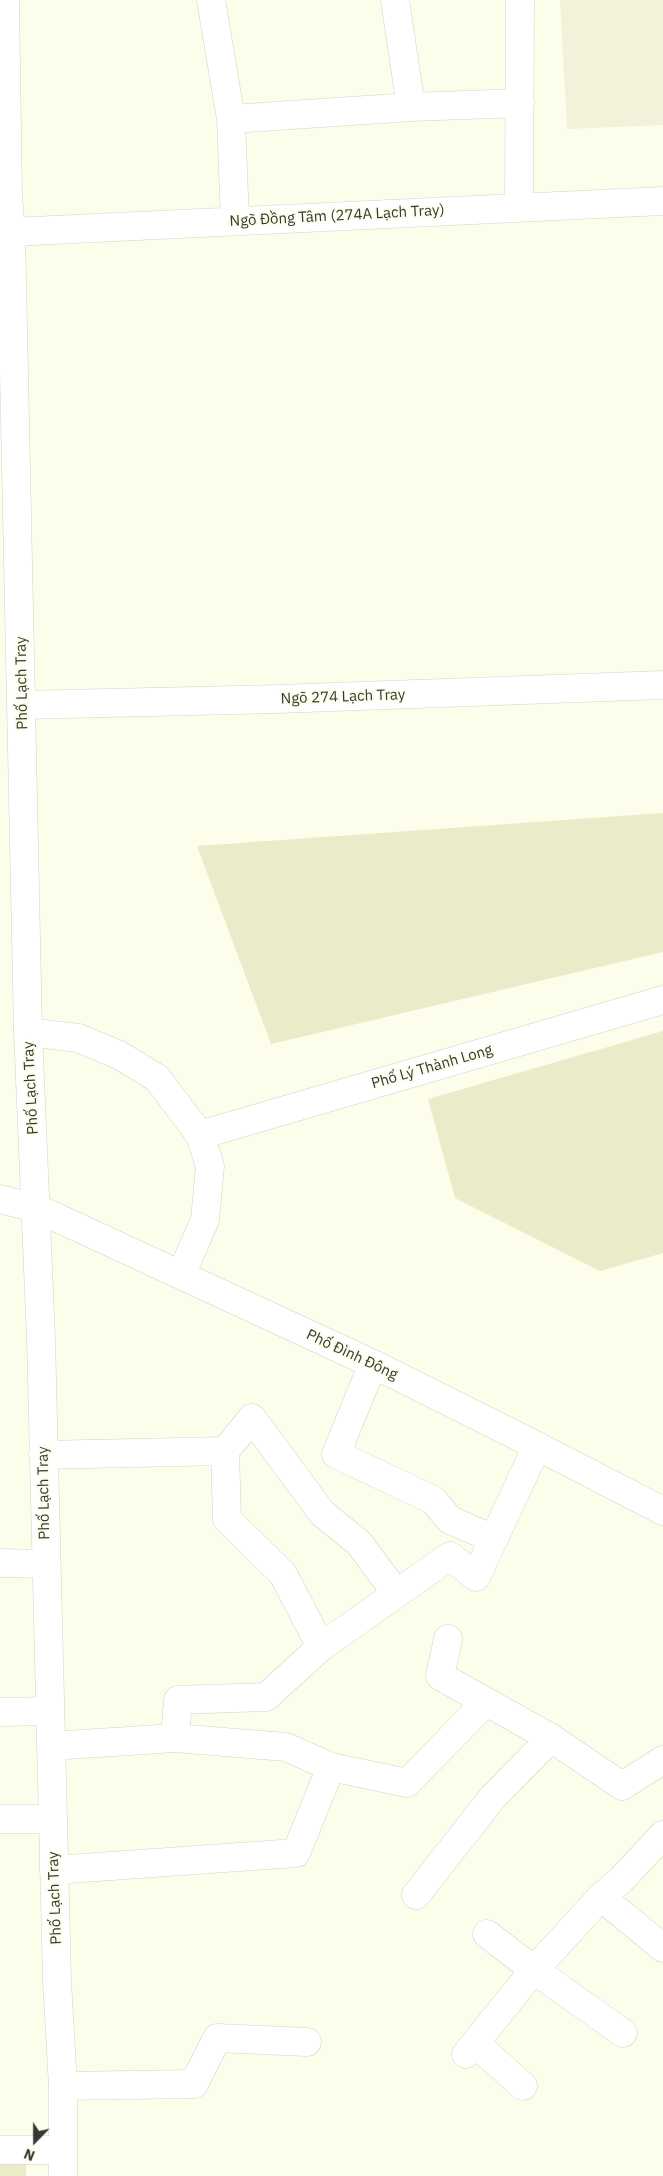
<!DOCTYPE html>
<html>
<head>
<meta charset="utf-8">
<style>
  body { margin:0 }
  #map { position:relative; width:663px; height:2176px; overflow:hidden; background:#fdfdec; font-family:"IBM Plex Sans",sans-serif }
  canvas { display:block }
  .north { position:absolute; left:10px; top:2116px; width:50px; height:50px; -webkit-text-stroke:4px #fdfdec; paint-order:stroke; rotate:202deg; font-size:14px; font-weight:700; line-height:20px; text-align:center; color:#383832 }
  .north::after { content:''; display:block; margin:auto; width:18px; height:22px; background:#383832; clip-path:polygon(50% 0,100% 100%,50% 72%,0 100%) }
</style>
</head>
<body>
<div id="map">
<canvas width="663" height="2176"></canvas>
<div class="north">N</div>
</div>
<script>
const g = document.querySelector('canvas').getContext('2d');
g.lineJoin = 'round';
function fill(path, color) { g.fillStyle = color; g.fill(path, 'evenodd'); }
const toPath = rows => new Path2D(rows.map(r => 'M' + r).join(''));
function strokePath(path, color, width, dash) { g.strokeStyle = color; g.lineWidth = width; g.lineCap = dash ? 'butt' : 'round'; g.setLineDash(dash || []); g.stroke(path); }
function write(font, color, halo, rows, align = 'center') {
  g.font = font + ' "IBM Plex Sans",sans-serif'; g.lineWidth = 4; g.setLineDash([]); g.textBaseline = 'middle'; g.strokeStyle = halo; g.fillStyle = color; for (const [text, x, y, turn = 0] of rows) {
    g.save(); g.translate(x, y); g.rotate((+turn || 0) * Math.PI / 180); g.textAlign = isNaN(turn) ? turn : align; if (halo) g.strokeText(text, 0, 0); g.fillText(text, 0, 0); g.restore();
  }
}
fill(toPath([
  [560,0,663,0,663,125,567,129]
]), '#f2f1da');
fill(toPath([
  [663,813,663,952,271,1044,197,846],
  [663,1031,663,1253,600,1271,455,1198,428,1099],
  [0,2150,26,2151,26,2176,0,2176]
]), '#ecebc9');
const minor = toPath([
  [211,0,231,119,235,221],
  [411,107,520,103],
  [231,119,411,107,395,0],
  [519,207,520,0],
  [11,232,663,201],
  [22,705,278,699,663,685],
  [28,1032,78,1038,119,1055,157,1078,200,1135,210,1166,205,1220,181,1275],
  [200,1135,663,1000],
  [0,1199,36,1208,373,1364,537,1446,663,1511],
  [373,1364,336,1454,433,1500,450,1520,494,1539],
  [225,1451,252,1418,322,1513,359,1543,396,1593],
  [43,1455,225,1451,227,1519,283,1574,321,1647],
  [0,1563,45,1564],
  [448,1639,440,1676,551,1738,622,1786,663,1760],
  [0,1712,50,1711],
  [175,1738,286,1747,331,1767,407,1783,486,1702],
  [51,1746,175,1738,178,1700,266,1697,321,1647,450,1556,476,1577,537,1446],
  [0,1819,53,1819],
  [54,1870,296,1853,331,1767],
  [416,1895,493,1797,551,1738],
  [601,1897,663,1948],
  [623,2033,534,1970,601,1897,621,1880,663,1835],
  [475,2043,523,2086],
  [466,2054,534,1970,487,1934],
  [63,2086,194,2084,217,2038,307,2042],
  [0,2150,62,2150]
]);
const major = toPath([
  [5,0,8,197,11,232,28,1032,41,1339,57,1980,63,2086,63,2176]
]);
strokePath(minor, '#d3d2c3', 29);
strokePath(major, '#d3d2c3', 29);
strokePath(minor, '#fff', 28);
strokePath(major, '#fff', 28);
write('15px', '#383832', '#fdfdec', [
  ["Ngõ Đồng Tâm (274A Lạch Tray)",337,216,-3],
  ["Phố Lạch Tray",22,683,-91],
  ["Ngõ 274 Lạch Tray",343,697,-2],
  ["Phố Lý Thành Long",432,1067,-16],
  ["Phố Lạch Tray",31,1088,-93],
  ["Phố Đình Đông",352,1355,25],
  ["Phố Lạch Tray",44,1493,-91],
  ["Phố Lạch Tray",55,1898,-92]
]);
</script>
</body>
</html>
